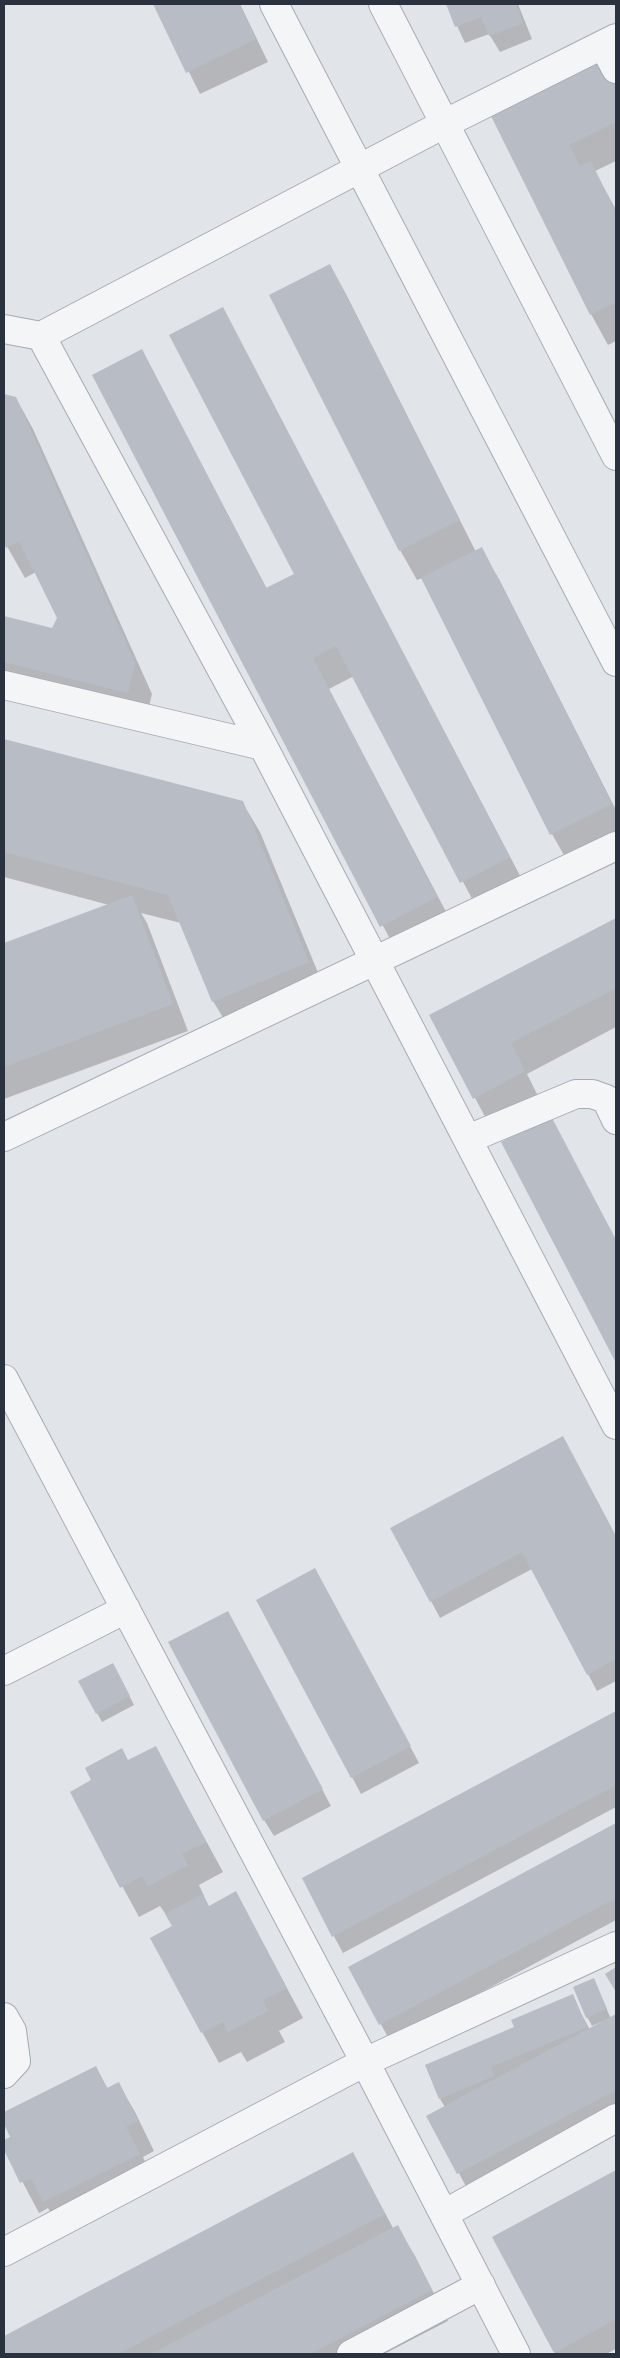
<!DOCTYPE html>
<html>
<head>
<meta charset="utf-8">
<style>
  body { margin:0 }
  #map { position:relative; width:620px; height:2358px; overflow:hidden; background:#e1e4e9; font-family:Quicksand,sans-serif }
  canvas { display:block }
  .frame { position:absolute; inset:0; border:5px solid #2a323f; pointer-events:none }
</style>
</head>
<body>
<div id="map">
<canvas width="620" height="2358"></canvas>
<div class="frame"></div>
</div>
<script>
const g = document.querySelector('canvas').getContext('2d');
g.lineJoin = 'round';
function fill(path, color) { g.fillStyle = color; g.fill(path, 'evenodd'); }
const toPath = rows => new Path2D(rows.map(r => 'M' + r).join(''));
function strokePath(path, color, width, dash) { g.strokeStyle = color; g.lineWidth = width; g.lineCap = dash ? 'butt' : 'round'; g.setLineDash(dash || []); g.stroke(path); }
fill(toPath([
  [155,4,240,4,268,62,200,94],
  [447,4,518,4,532,39,500,52,489,34,465,43],
  [616,80,616,161,595,171,616,210,616,341,608,345,591,314,492,114],
  [330,265,347,296,476,552,481,549,499,579,616,810,616,840,569,864,552,834,422,578,417,580,400,550],
  [222,309,526,887,479,912,354,676,329,689,454,927,399,956,93,376,158,381,267,589,295,574],
  [4,395,16,398,33,429,152,694,145,723,4,688,4,617,52,629,59,618,36,572,25,578,4,541],
  [4,740,242,802,260,832,326,992,231,1031,213,1001,181,923,141,913,147,923,188,1031,4,1099,4,944,109,905,4,877],
  [616,919,616,1027,527,1074,541,1102,491,1128,431,1015],
  [551,1118,616,1240,616,1361,503,1143],
  [572,1454,616,1537,616,1681,597,1691,532,1569,440,1618,431,1601],
  [324,1586,419,1763,361,1794,352,1777],
  [237,1629,331,1806,274,1836,264,1820],
  [118,1673,134,1705,102,1722,97,1713],
  [616,1712,616,1807,343,1953,303,1879],
  [155,1747,223,1872,199,1885,204,1896,203,1897,209,1907,236,1893,303,2018,279,2031,285,2042,247,2062,241,2052,219,2063,151,1938,174,1926,160,1906,139,1917,71,1792],
  [616,1825,616,1920,390,2041,350,1967],
  [598,1989,611,2019,616,2016,616,2111,468,2190,428,2116,445,2107,440,2099,516,2028,572,1996,590,2030,602,2024,601,2022,592,2026,587,2017],
  [96,2068,108,2089,119,2084,136,2114,154,2151,143,2157,156,2185,61,2232,48,2208,39,2213,4,2147,4,2142,12,2138,4,2121,4,2113],
  [353,2153,393,2228,397,2226,415,2256,448,2321,384,2354,4,2354,4,2337],
  [616,2172,616,2349,606,2354,556,2354,493,2237]
]), '#0003');
fill(toPath([
  [153,4,239,4,256,39,186,73],
  [446,4,516,4,523,23,489,36,481,17,455,27],
  [604,57,616,81,616,122,569,145,580,166,591,161,616,213,616,302,590,315,490,114],
  [330,264,460,520,399,551,269,295],
  [223,307,510,857,460,883,336,646,313,658,437,897,380,927,92,375,142,349,266,588,294,574,169,335],
  [4,394,16,397,135,663,128,693,4,662,4,616,52,628,57,618,19,541,6,548,4,543],
  [482,547,612,804,550,835,421,578],
  [4,739,243,801,309,962,212,1002,168,895,4,852],
  [132,895,173,1004,4,1067,4,943],
  [616,918,616,988,511,1043,525,1071,473,1099,429,1015],
  [551,1116,616,1240,616,1363,501,1142],
  [563,1436,616,1536,616,1659,587,1675,522,1552,430,1602,390,1528],
  [315,1568,411,1746,351,1778,256,1600],
  [228,1611,323,1789,263,1821,168,1642],
  [113,1663,130,1696,96,1714,78,1681],
  [616,1711,616,1785,332,1937,302,1878],
  [156,1746,206,1842,182,1854,188,1865,148,1886,142,1876,120,1888,70,1792,91,1780,85,1768,122,1748,128,1760],
  [616,1823,616,1898,379,2025,348,1967],
  [236,1891,287,1988,263,2000,268,2011,228,2032,223,2022,201,2033,150,1938,172,1926,165,1914,203,1894,209,1906],
  [616,1967,616,1992,605,1974],
  [594,1978,607,2009,586,2018,573,1987],
  [573,1994,587,2027,491,2067,494,2076,439,2099,425,2065,514,2027,511,2020],
  [616,2014,616,2090,457,2174,426,2116],
  [96,2066,107,2088,119,2082,138,2121,126,2127,140,2154,43,2202,31,2178,20,2183,4,2150,4,2140,10,2137,4,2124,4,2112],
  [353,2152,385,2214,118,2354,4,2354,4,2336],
  [616,2170,616,2319,554,2353,492,2237],
  [398,2225,432,2290,310,2354,151,2354]
]), '#b8bdc5');
const minor = toPath([
  [274,4,616,662],
  [383,4,616,456],
  [603,45,616,69],
  [4,329,41,336,444,124,616,38],
  [41,336,263,746,616,1425],
  [4,685,263,746],
  [4,1137,616,846],
  [468,1139,576,1094,592,1094,606,1099,616,1120],
  [4,1379,365,2062,516,2354],
  [4,1671,126,1609],
  [4,2017,12,2031,16,2061,4,2074],
  [444,2214,616,2118],
  [4,2252,365,2062,616,1946],
  [351,2354,481,2285]
]);
strokePath(minor, '#a6abb3', 30);
strokePath(minor, '#f3f5f7', 28);
</script>
</body>
</html>
